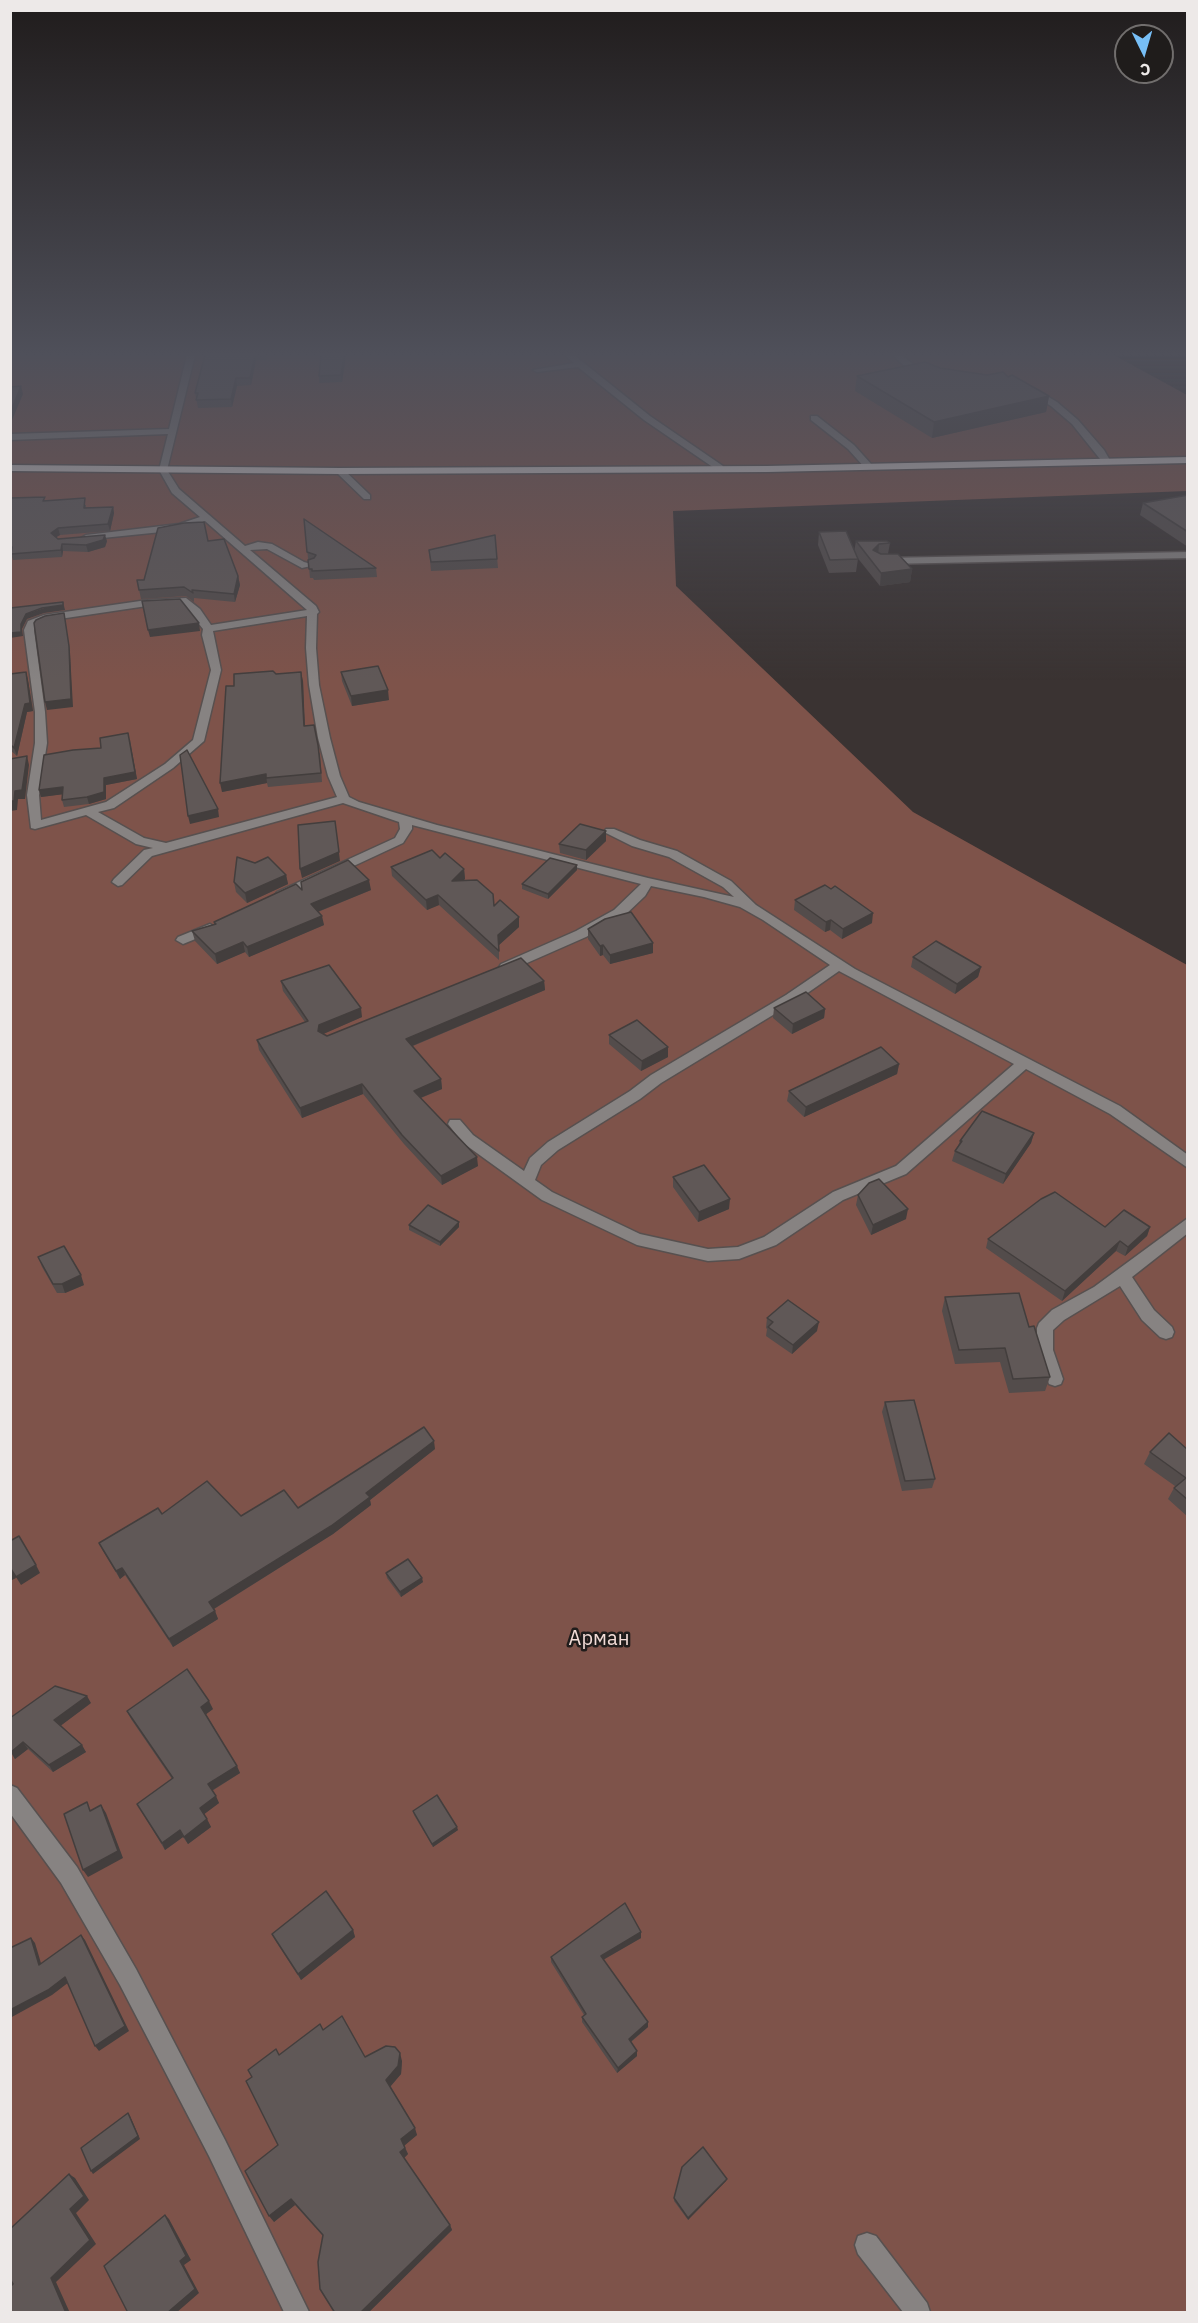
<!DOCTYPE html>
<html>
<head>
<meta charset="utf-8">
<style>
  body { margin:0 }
  #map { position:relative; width:1198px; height:2323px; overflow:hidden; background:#3a3332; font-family:"IBM Plex Sans",sans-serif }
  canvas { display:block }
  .frame { position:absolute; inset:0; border:12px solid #ede9e8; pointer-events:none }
  .north { position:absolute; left:1114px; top:24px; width:60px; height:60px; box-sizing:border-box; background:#1f1c1b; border:2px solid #716e6d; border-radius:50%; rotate:175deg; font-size:16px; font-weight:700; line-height:24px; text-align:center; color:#ede9e8 }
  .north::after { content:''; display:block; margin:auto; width:21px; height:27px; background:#77bff7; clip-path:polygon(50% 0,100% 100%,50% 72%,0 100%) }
</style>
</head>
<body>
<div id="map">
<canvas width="1198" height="2323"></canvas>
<div class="frame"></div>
<div class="north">С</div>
</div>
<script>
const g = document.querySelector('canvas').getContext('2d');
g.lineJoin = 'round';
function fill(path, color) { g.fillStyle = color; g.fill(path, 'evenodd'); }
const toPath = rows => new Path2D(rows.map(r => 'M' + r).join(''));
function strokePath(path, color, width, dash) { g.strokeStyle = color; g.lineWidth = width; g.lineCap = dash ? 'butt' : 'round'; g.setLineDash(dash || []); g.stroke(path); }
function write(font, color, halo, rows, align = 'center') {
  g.font = font + ' "IBM Plex Sans",sans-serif'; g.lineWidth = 5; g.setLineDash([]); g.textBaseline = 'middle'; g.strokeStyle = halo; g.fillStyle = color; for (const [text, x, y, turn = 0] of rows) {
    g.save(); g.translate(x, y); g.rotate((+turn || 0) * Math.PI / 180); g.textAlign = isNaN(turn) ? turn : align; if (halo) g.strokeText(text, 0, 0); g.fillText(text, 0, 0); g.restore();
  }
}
fill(toPath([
  [11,355,1114,355,1187,395,1187,491,673,511,676,586,913,812,1187,965,1187,2312,11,2312]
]), '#7e534a');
const minor = toPath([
  [187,355,195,355,167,470,179,489,245,546,258,542,272,544,304,562,315,565,302,568,267,549,250,550,316,606,319,612,317,614,316,648,319,685,330,738,340,776,349,797,359,802,437,825,648,878,734,897,723,887,669,857,632,846,604,832,606,829,614,829,640,840,677,851,731,881,756,905,855,969,1120,1106,1188,1155,1188,1168,1110,1114,1026,1069,906,1174,843,1200,776,1245,739,1259,708,1261,637,1245,542,1200,463,1143,448,1124,450,1120,460,1120,473,1135,524,1171,530,1158,548,1142,630,1091,651,1075,786,995,830,965,763,920,740,907,704,897,651,886,645,896,624,916,586,937,511,970,501,970,499,967,501,964,576,931,614,910,641,884,412,825,412,829,403,843,285,898,277,898,275,895,277,892,395,838,400,829,399,822,343,803,152,856,122,885,118,886,112,882,114,879,144,850,153,848,136,844,86,815,35,829,31,828,27,795,35,743,35,712,24,630,28,621,44,615,147,600,186,598,200,609,211,625,307,610,205,521,181,530,83,540,81,538,86,535,179,524,200,517,172,493,159,470,168,434,10,440,10,434,169,429,187,355],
  [183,604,203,629,202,635,211,670,193,740,165,764,106,802,41,820,39,795,47,743,45,712,34,630,36,625,46,621,147,606,183,604],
  [307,616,306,648,309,685,318,738,328,776,337,797,166,843,144,838,98,812,114,808,173,768,204,741,221,670,213,631,307,616],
  [839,971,1014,1064,896,1166,833,1192,764,1237,738,1247,708,1249,640,1234,552,1192,535,1180,541,1165,558,1150,640,1099,661,1083,796,1001,839,971],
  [565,355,574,355,650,416,723,466,723,470,717,470,644,420,578,367,537,372,533,370,574,363,565,355],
  [892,355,901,355,913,364,931,373,927,375,907,368,892,355],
  [1029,389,1035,389,1057,402,1078,420,1104,450,1111,462,1110,464,1104,464,1072,424,1051,406,1029,393,1029,389],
  [811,416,817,416,854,445,872,465,872,469,866,469,848,449,811,420,811,416],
  [337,469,343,469,370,495,370,499,364,499,337,473,337,469],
  [1188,552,1188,558,885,564,880,561,885,558,1188,552],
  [210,924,216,928,215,931,183,944,176,940,178,937,210,924],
  [1188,1218,1188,1233,1132,1277,1154,1310,1172,1327,1174,1332,1172,1337,1166,1339,1160,1337,1142,1320,1120,1286,1064,1320,1053,1330,1053,1350,1063,1379,1061,1384,1055,1386,1049,1384,1037,1350,1037,1328,1039,1323,1052,1310,1094,1287,1188,1218],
  [10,1785,17,1788,77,1867,136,1969,225,2140,309,2312,284,2312,209,2156,120,1985,61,1883,10,1813,10,1785],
  [867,2233,876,2236,927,2303,930,2312,903,2312,858,2254,855,2245,858,2236,867,2233]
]);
const major = toPath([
  [1188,457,1188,463,767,472,340,474,10,471,10,465,340,468,767,466,1188,457]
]);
strokePath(minor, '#57504f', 3);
strokePath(major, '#57504f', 3);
fill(minor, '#878382');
fill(major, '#d9d1d0');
fill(toPath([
  [205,355,267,355,267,360,256,360,251,385,237,386,232,407,198,408,195,393],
  [346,355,342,382,319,383,319,376],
  [940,368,987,375,1008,377,1049,396,1046,412,932,438,855,391,857,376],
  [1188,495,1188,547,1140,515,1143,503],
  [10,498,86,505,86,508,113,507,114,513,110,531,60,535,56,537,58,539,107,541,105,547,88,552,63,551,62,557,13,560,11,554],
  [304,519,376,568,377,577,314,580,313,578,310,578],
  [819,532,854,552,856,541,890,543,888,554,912,569,910,582,880,586,856,556,858,559,856,572,829,573,818,545],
  [495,535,498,568,431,571,429,550],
  [208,541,238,576,240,585,235,602,194,598,194,602,186,596,141,599,137,580,144,580],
  [26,672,28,680,33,711,27,712,17,756,10,750,10,674],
  [341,672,389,700,352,706,342,681],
  [276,674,303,681,305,726,320,754,322,782,268,787,267,783,222,792,234,686],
  [130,740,137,779,106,785,106,799,89,804,64,807,62,800,63,794,41,797,39,790,101,748],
  [606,841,586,860,560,853,559,844],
  [440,858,464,869,465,879,462,881,519,927,499,945,499,960,439,905,427,910,392,876,391,867],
  [255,863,286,875,288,884,247,903,236,892,234,882],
  [577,870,548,899,522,889,522,884],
  [302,890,371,890,318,912,324,925,249,957,245,952,217,964,195,941,192,931,214,924,214,922],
  [795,900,872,923,842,939,830,930,825,932,794,910],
  [588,929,653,953,610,964,603,955,600,956,588,939],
  [913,957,981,967,978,977,955,994,911,967],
  [281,981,362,1017,323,1034,327,1036,544,981,545,990,413,1046,441,1079,442,1089,421,1098,478,1166,442,1185,404,1144,363,1094,302,1118,259,1050,257,1040,305,1022,283,991],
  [774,1008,825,1009,824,1018,792,1034,773,1018],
  [609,1035,668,1057,641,1071,609,1044],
  [899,1064,897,1074,804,1117,787,1101,789,1091],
  [1034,1133,1031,1143,1003,1184,952,1161,955,1151,958,1146,960,1141],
  [673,1177,729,1209,698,1222,673,1187],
  [858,1195,906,1219,871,1235,856,1205],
  [409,1225,459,1227,440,1246,409,1230],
  [1105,1227,1150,1227,1147,1236,1125,1256,1116,1251,1062,1301,986,1248,988,1239],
  [38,1257,84,1285,65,1293,57,1293,42,1267],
  [945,1297,1029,1327,1050,1377,1045,1391,1009,1393,1000,1362,955,1364,942,1311],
  [767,1318,817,1331,792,1354,766,1336,767,1329,766,1328],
  [885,1402,935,1479,932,1488,902,1491,882,1412],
  [435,1449,370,1500,371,1505,333,1534,214,1609,218,1619,173,1647,125,1575,120,1579,103,1551,99,1543,162,1514,241,1516,298,1508],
  [1188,1450,1188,1517,1168,1499,1174,1488,1175,1486,1144,1464,1150,1452],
  [386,1573,423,1582,401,1597,387,1578],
  [91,1703,61,1725,86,1752,53,1772,28,1749,15,1759,10,1751],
  [213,1709,206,1714,240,1773,212,1791,219,1803,204,1814,211,1827,188,1844,183,1837,165,1850,137,1804,172,1779,131,1719,127,1711],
  [413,1811,458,1830,433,1847,414,1815],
  [353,1930,355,1937,301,1980,275,1940,272,1934],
  [641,1932,641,1938,603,1960,648,2022,648,2027,631,2042,637,2051,637,2056,617,2073,582,2022,582,2017,584,2015,551,1962,551,1957],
  [323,2030,365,2057,402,2061,401,2074,390,2087,417,2135,404,2145,408,2154,404,2158,450,2225,452,2230,368,2313,335,2313,323,2236,295,2205,274,2222,278,2145,252,2077,279,2055],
  [682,2167,726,2181,688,2220,674,2201]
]), '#534c4b');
fill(toPath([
  [255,355,256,355,256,360,251,385,250,378],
  [344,355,346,355,342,382,341,375],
  [236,378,237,386,232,407,231,399],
  [21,386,23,394,10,425,10,413],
  [1049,396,1046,412,932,438,934,422],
  [113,507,114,513,110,531,108,524],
  [58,528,60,535,53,539,51,533],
  [105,535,107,541,105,547,88,552,86,545],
  [62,544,63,551,62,557,61,550],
  [879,544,878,556,873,550],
  [912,569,910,582,880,586,881,573],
  [238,576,240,585,235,602,234,594],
  [63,602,65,610,44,613,27,619,22,629,23,636,10,638,10,633,21,624,26,614],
  [64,613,70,653,73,707,47,710,45,702],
  [199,623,200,631,150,637,148,630],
  [26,672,28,680,33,711,27,712,17,756,14,748],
  [301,672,303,681,305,734,304,726],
  [388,690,389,700,352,706,351,696],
  [128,733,137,779,106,785,106,799,89,804,87,797],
  [27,756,29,765,25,799,18,799,17,810,10,811,10,801],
  [266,774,267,783,222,792,220,783],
  [63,787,65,794,41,797,39,790],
  [218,809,219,817,190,824,188,816],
  [335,821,340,861,302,878,300,869],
  [606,831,606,841,586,860,586,850],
  [577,865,577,870,548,899,548,894],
  [464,869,465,879,452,891,452,881],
  [286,875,288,884,247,903,245,893],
  [369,880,371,890,312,914,311,904],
  [438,895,439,905,427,910,426,900],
  [873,913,872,923,842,939,843,929],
  [322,916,324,925,249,957,247,947],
  [519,917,519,927,499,945,498,935],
  [831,920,830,930,825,932,826,922],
  [243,942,245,952,217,964,215,954],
  [653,943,653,953,610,964,610,955],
  [603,945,603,955,600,956,600,946],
  [981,967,978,977,955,994,957,984],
  [544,981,545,990,407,1048,406,1039],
  [361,1008,362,1017,321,1035,318,1031,319,1025],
  [825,1009,824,1018,792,1034,793,1024],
  [668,1047,668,1057,641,1071,642,1061],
  [899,1064,897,1074,804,1117,806,1107],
  [441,1079,442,1089,415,1100,414,1091],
  [362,1084,363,1094,302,1118,300,1108],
  [1034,1133,1031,1143,1003,1184,1006,1174],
  [477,1157,478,1166,442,1185,441,1176],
  [730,1199,729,1209,698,1222,699,1212],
  [908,1209,906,1219,871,1235,873,1225],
  [459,1222,459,1227,440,1246,440,1242],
  [1150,1227,1147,1236,1125,1256,1128,1247],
  [1120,1241,1116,1251,1062,1301,1065,1291],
  [81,1275,84,1285,65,1293,62,1284],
  [819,1322,817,1331,792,1354,793,1345],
  [434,1441,435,1449,370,1500,371,1505,333,1534,212,1610,209,1602,366,1493],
  [36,1565,40,1573,21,1585,16,1577],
  [122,1568,125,1575,120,1579,116,1571],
  [11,1569,16,1578,10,1581,10,1570],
  [422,1578,423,1582,401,1597,400,1592],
  [215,1611,218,1619,173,1647,169,1639],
  [87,1696,91,1703,59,1727,54,1720],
  [209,1701,213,1709,205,1715,201,1707],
  [23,1742,28,1749,15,1759,11,1752],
  [82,1745,86,1752,53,1772,49,1765],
  [237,1766,240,1773,211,1791,208,1784],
  [216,1796,219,1803,203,1815,200,1808],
  [101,1805,106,1813,123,1858,88,1877,83,1870],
  [207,1819,211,1827,188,1844,184,1837],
  [457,1827,458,1830,433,1847,432,1844],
  [180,1830,183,1837,165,1850,162,1843],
  [353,1930,355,1937,301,1980,298,1974],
  [641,1932,641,1938,601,1961,601,1956],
  [81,1935,85,1940,129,2031,99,2051,95,2046],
  [31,1938,35,1943,43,1970,39,1965],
  [65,1977,69,1982,52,1995,10,2018,10,2010],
  [648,2022,648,2027,629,2043,629,2039],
  [637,2051,637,2056,617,2073,618,2068],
  [400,2053,402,2061,401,2074,389,2088,386,2080],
  [128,2113,130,2116,140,2139,93,2174,91,2171],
  [415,2128,417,2135,404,2146,401,2139],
  [405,2148,408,2154,403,2159,400,2152],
  [69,2174,75,2178,89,2200,76,2213,96,2244,56,2282,70,2313,66,2313,51,2278,70,2209],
  [727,2179,726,2181,688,2220,688,2218],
  [291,2199,295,2205,274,2222,269,2216],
  [165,2215,169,2219,191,2260,184,2265,199,2293,176,2313,167,2313,180,2261],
  [450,2225,452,2230,368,2313,360,2313]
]), '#433e3d');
const building = toPath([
  [205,355,255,355,250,378,236,378,231,399,196,400,198,393,195,393,205,355],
  [321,355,344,355,341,375,319,376,321,355],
  [925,362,940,368,987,375,1003,372,1008,377,1012,375,1049,396,934,422,857,376,925,362],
  [21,386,10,413,10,387,21,386],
  [1188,495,1188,532,1143,503,1188,495],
  [45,497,43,501,85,498,84,508,113,507,108,524,58,528,51,533,58,539,105,535,103,540,86,545,62,544,61,550,11,554,12,547,10,547,10,498,45,497],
  [304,519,376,568,312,571,312,569,309,569,308,560,314,558,316,555,307,552,304,519],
  [204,522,208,541,224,539,238,576,234,594,192,590,193,593,184,587,139,590,137,580,144,580,158,528,184,523,204,522],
  [846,531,858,559,830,560,819,532,846,531],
  [495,535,497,559,431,562,429,550,495,535],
  [856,541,887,541,890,543,879,544,873,550,881,554,898,554,912,569,881,573,856,541],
  [180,599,199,623,148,630,142,601,180,599],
  [63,602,63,605,42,608,26,614,21,624,21,632,10,633,10,608,63,602],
  [64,613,69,646,71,699,45,702,34,623,36,620,45,616,64,613],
  [378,666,388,690,351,696,341,672,378,666],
  [273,671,276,674,301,672,304,726,314,725,318,745,321,773,266,778,266,774,220,783,226,686,234,686,234,674,273,671],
  [26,672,30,703,25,704,14,748,10,744,10,674,26,672],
  [128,733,135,772,104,778,104,792,87,797,62,800,63,787,39,790,44,755,73,750,101,748,100,738,128,733],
  [187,750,218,809,188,816,180,755,187,750],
  [27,756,22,790,15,791,14,801,10,801,10,759,27,756],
  [335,821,339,852,300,869,298,825,335,821],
  [580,824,606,831,586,850,559,844,580,824],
  [432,850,440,858,445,853,464,869,452,881,477,880,493,894,494,906,500,900,519,917,498,935,499,951,438,895,426,900,391,867,432,850],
  [237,857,255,863,268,857,286,875,245,893,234,882,237,857],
  [550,858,577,865,548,894,522,884,550,858],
  [348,860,369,880,311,904,322,916,247,947,243,942,215,954,192,931,216,924,214,922,296,884,302,890,301,882,348,860],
  [825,885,831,889,835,886,873,913,843,929,831,920,826,922,795,900,825,885],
  [631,912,653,943,610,955,603,945,600,946,588,929,605,919,631,912],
  [936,941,981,967,957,984,913,957,936,941],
  [521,958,544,981,406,1039,441,1079,414,1091,477,1157,441,1176,402,1135,362,1084,300,1108,257,1040,308,1021,281,981,329,965,361,1008,319,1025,318,1031,327,1036,521,958],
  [806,992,825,1009,793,1024,774,1008,806,992],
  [637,1020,668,1047,642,1061,609,1035,637,1020],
  [881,1047,899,1064,806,1107,789,1091,881,1047],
  [982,1111,1034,1133,1006,1174,955,1151,962,1141,960,1141,982,1111],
  [704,1165,730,1199,699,1212,673,1177,704,1165],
  [879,1179,908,1209,873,1225,858,1195,869,1183,879,1179],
  [1055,1192,1105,1227,1124,1210,1150,1227,1128,1247,1120,1241,1065,1291,988,1239,1041,1199,1055,1192],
  [428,1205,459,1222,440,1242,409,1225,428,1205],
  [64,1246,81,1275,62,1284,53,1284,38,1257,64,1246],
  [1019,1293,1029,1327,1034,1326,1050,1377,1013,1379,1005,1348,959,1350,945,1297,1019,1293],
  [788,1300,819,1322,793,1345,768,1327,773,1322,767,1318,788,1300],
  [914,1400,935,1479,905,1481,885,1402,914,1400],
  [424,1427,434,1441,366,1493,370,1497,331,1526,209,1602,215,1611,169,1639,122,1568,116,1571,99,1543,158,1508,162,1514,207,1481,241,1516,284,1490,298,1508,424,1427],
  [1169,1433,1188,1450,1188,1500,1174,1488,1186,1478,1150,1452,1169,1433],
  [19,1536,36,1565,16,1577,11,1569,10,1570,10,1541,19,1536],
  [408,1559,422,1578,400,1592,386,1573,408,1559],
  [187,1669,209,1701,201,1707,237,1766,208,1784,216,1796,200,1808,207,1819,184,1837,180,1830,162,1843,137,1804,173,1778,127,1711,187,1669],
  [55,1686,87,1696,54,1720,82,1745,49,1765,23,1742,11,1752,10,1718,55,1686],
  [437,1795,457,1827,432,1844,413,1811,437,1795],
  [87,1802,90,1811,101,1805,118,1851,83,1870,64,1814,87,1802],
  [326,1891,353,1930,298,1974,272,1934,326,1891],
  [625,1903,641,1932,601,1956,648,2022,629,2039,637,2051,618,2068,582,2017,586,2014,551,1957,625,1903],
  [81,1935,125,2026,95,2046,65,1977,48,1990,10,2010,10,1948,31,1938,39,1965,81,1935],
  [342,2016,365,2057,386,2046,395,2047,400,2053,398,2066,386,2080,415,2128,401,2139,405,2148,400,2152,450,2225,360,2313,335,2313,320,2289,318,2262,323,2235,291,2199,269,2216,245,2171,278,2145,246,2081,252,2077,248,2070,276,2049,279,2055,320,2024,323,2030,342,2016],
  [128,2113,138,2136,91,2171,81,2148,128,2113],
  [703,2147,727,2179,688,2218,674,2198,682,2167,703,2147],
  [69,2174,84,2196,70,2209,90,2240,51,2278,66,2313,10,2313,10,2287,13,2284,10,2279,10,2229,69,2174],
  [165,2215,186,2256,180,2261,195,2289,167,2313,128,2313,104,2266,165,2215]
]);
fill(building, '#605857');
strokePath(building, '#433e3d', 1.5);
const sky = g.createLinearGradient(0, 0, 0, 681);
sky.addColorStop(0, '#201c1c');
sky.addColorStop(0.52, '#4f505a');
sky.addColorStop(1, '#4f505a00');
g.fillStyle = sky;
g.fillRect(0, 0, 1198, 681);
write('20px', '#f2dcd7', '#1f1c1b', [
  ["Арман",599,1639]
]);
</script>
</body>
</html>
